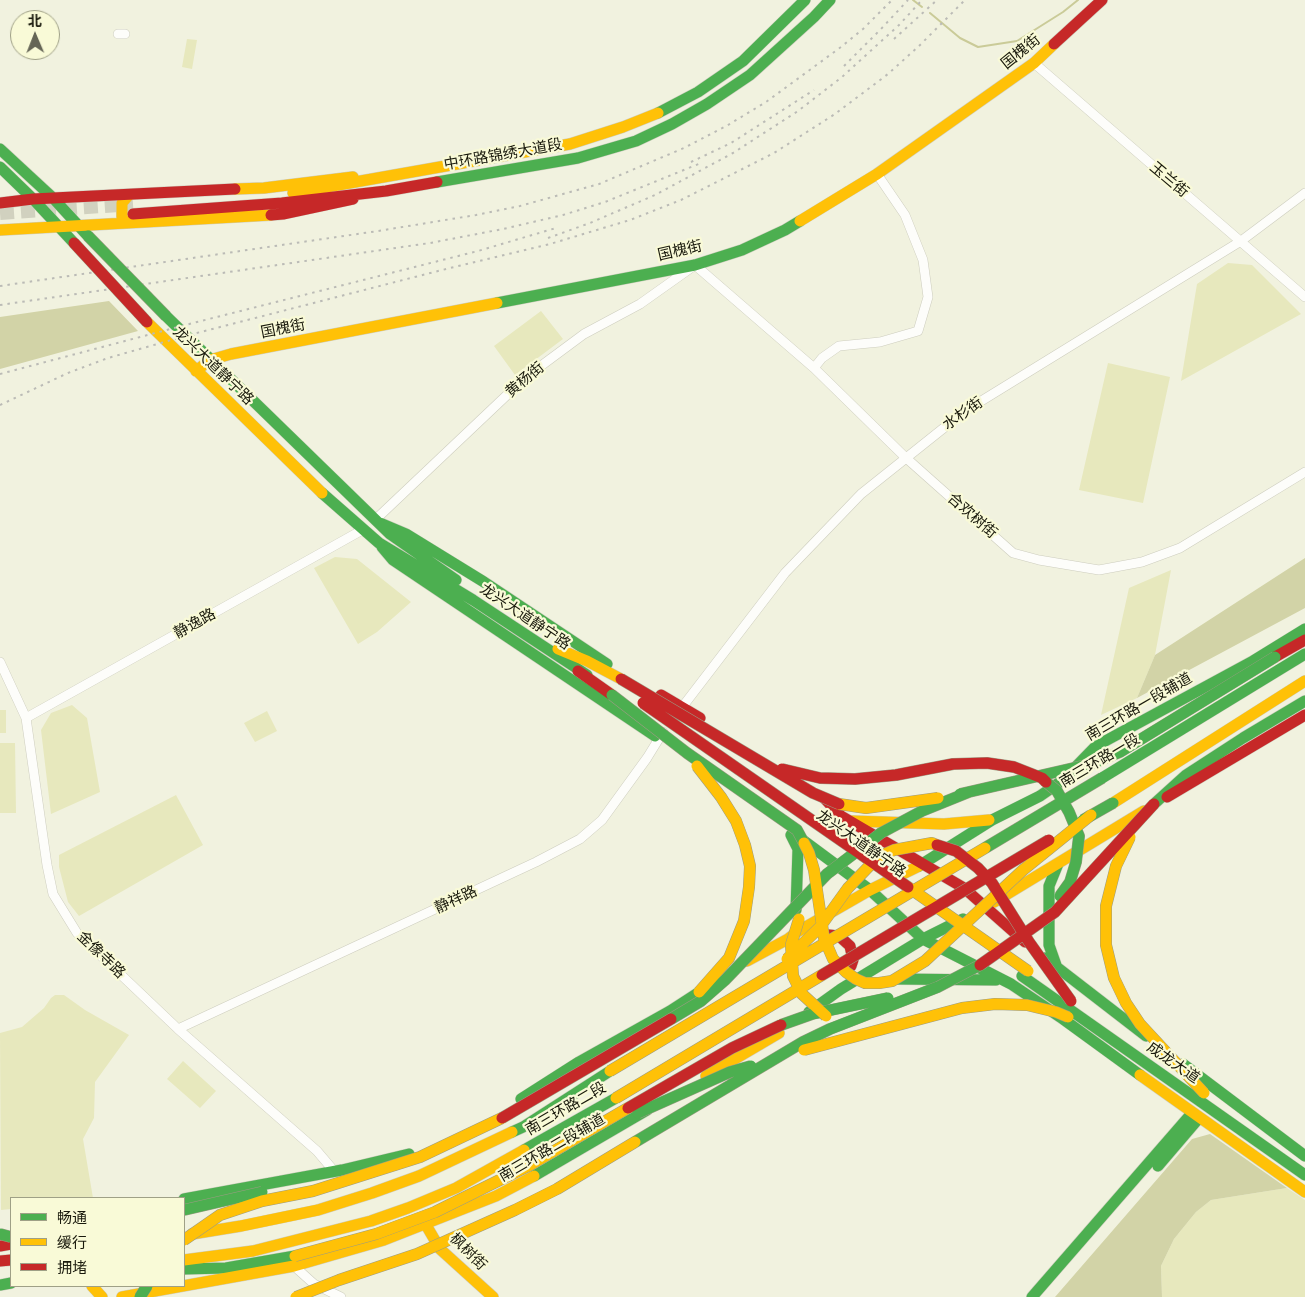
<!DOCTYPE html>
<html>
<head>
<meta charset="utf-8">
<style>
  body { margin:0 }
  #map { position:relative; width:1305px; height:1297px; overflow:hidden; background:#f1f2df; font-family:Manrope,"Noto Sans SC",sans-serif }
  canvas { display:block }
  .legend { position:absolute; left:10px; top:1197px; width:175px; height:90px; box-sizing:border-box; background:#f9fad7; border:1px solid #9fa086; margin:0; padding:6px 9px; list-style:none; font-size:15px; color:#19190c }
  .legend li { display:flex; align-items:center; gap:10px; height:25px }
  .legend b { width:25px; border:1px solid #9fa086 }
  .north { position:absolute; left:10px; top:10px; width:50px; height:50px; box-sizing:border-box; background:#f9fad7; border:1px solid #9fa086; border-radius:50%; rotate:359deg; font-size:14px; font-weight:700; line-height:20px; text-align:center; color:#19190c }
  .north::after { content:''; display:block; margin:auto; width:18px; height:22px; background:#656556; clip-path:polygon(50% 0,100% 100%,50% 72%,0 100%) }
</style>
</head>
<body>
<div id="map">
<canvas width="1305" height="1297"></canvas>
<ul class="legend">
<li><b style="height:6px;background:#4caf50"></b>畅通</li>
<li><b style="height:6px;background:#ffc107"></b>缓行</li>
<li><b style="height:6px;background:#c62828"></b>拥堵</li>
</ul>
<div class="north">北</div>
</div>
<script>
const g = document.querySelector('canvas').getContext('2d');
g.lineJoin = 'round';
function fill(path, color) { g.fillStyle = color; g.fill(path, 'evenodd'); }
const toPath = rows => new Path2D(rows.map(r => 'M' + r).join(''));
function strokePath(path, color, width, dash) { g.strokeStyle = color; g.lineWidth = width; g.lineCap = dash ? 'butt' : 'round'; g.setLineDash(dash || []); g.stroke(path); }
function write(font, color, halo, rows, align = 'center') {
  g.font = font + ' Manrope,"Noto Sans SC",sans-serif'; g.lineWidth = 4.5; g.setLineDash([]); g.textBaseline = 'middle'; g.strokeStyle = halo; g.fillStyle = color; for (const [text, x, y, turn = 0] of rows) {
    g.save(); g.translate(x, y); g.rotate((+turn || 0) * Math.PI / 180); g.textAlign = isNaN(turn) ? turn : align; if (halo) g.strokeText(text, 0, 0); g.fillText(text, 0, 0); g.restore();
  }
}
fill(toPath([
  [187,39,197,40,192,69,182,67],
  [1228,263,1252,265,1301,314,1181,381,1197,284],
  [541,311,563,339,515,375,494,346],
  [1108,363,1170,377,1143,503,1079,490],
  [335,557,357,559,411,602,377,632,358,644,314,568],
  [1171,570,1155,655,1137,698,1101,715,1129,588],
  [72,705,87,718,100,792,51,814,41,730,51,713],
  [0,710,6,710,6,733,0,733],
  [267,711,277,731,255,742,244,723],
  [0,743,15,743,16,813,0,813],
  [176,795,203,845,79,916,68,902,59,867,59,855],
  [55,995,64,995,85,1010,129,1035,95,1082,94,1118,83,1139,93,1198,11,1198,11,1209,1,1210,0,1033,22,1027,44,1008,51,998],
  [183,1061,216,1091,200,1108,167,1079],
  [1287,1188,1305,1200,1305,1297,1162,1297,1161,1266,1174,1239,1196,1212,1211,1200]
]), '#e7e8bd');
fill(toPath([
  [109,301,138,331,0,369,0,317],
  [1305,558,1305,608,1137,698,1155,655],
  [1210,1134,1287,1188,1211,1200,1196,1212,1174,1239,1161,1266,1162,1297,1055,1297,1192,1139]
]), '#d2d3a7');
strokePath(toPath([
  [913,0,922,7],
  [930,13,960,38,978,47,1017,41,1063,12,1078,0]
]), '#cacb98', 2);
strokePath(toPath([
  [0,213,133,204]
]), '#d1d1bf', 14, [14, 7]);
const street = toPath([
  [118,34,125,34],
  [1034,63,1305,297],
  [814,368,822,358,839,346,880,342,918,331,928,297,923,260,905,215,877,174],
  [375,520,526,377,584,334,640,304,695,265,814,368,905,457,1013,553,1039,560,1099,570,1142,562,1180,548,1305,472],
  [0,662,26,718,47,865,53,894,77,933,178,1029,317,1151,334,1171],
  [680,710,785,573,861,494,965,411,1241,241,1305,193],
  [26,718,364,529],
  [178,1029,536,862,580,839,602,820,647,758,663,732],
  [294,1266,314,1284,341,1297]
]);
const fast = toPath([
  [658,113,698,92,743,61,805,0],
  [0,149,53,198,88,236],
  [0,167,33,199,74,243],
  [437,182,578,158,636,141,672,124,707,104,750,75,814,17,830,0],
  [497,303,695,265,742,250,785,230,800,221],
  [166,316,390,534,456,580],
  [322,493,379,543,473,600,587,675],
  [380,523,406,534,484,582,607,664],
  [382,547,393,560,655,736],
  [1102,778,1305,654],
  [1154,804,1186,775,1243,738,1305,701],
  [791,835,798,849,796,910],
  [804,841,870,890,923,939,1011,984,1063,1019,1140,1075],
  [919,866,992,820,1040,796,1063,780,1096,746,1253,661,1305,629],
  [1045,958,1146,1036],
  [1056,965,1049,945,1049,886,1058,864],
  [1022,976,1305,1175],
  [896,979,996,980],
  [809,1012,841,989,923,939,963,919],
  [1183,1064,1305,1156],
  [521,1099,579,1062,670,1011,707,987],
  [512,1132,523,1127,610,1071],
  [524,1150,616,1098],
  [1158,1166,1199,1118],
  [534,1176,647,1110],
  [184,1199,342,1170,409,1154],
  [184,1269,226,1268,295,1256],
  [0,1285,11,1283],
  [1032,1297,1192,1113]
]);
const slow = toPath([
  [235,189,264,188,353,177],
  [293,193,570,144,623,127,658,113],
  [800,221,877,174,1034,63,1054,44],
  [126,223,122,217,122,203,129,195],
  [0,230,271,215],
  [147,322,322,493],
  [196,371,210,360,231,354,497,303],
  [558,649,587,661,621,679],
  [1113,803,1305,681],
  [852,821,944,824,989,820],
  [994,902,1144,811],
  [747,961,788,939,797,932,870,890,919,866],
  [1140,1075,1305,1192],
  [706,1076,779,1033],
  [426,1225,440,1249,493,1297],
  [192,1234,241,1226,318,1210,372,1193,419,1176,512,1132],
  [184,1260,253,1251,371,1221,408,1208,456,1188,524,1150],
  [92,1286,102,1297],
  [122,1297,294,1266,384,1240,496,1196,534,1176]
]);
const jam = toPath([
  [1054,44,1102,0],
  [0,203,33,199,235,189],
  [133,214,282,203,386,191,437,182],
  [271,215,283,214,353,199],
  [1275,657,1305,640],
  [578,671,612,695],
  [661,695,700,718],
  [1167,797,1305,715],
  [825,799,841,816,964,888,1025,942],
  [829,935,839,936,850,946,853,960,851,966],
  [0,1246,11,1244],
  [0,1261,11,1260]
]);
strokePath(street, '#cdcdbe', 10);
strokePath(fast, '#cdcdbe', 12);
strokePath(slow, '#cdcdbe', 12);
strokePath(jam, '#cdcdbe', 12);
strokePath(street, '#fdfdfa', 9);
strokePath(fast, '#4caf50', 11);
strokePath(slow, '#ffc107', 11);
strokePath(jam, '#c62828', 11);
strokePath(toPath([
  [894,39,937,0],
  [844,66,881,29,908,0],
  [691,162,731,143,814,90],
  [548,238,590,223,655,195,733,153,798,111,842,77,899,25,922,0],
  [0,286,378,231,476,215,520,206,599,184,684,148,728,125,766,102,841,47,863,29,892,0],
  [0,305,430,243,503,229,563,215,605,202,701,163],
  [0,374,193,323,478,251,556,228],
  [0,405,68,373,108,358,189,335,442,270,550,244,630,220,681,200,774,153,835,114,888,74,919,46,965,0]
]), '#bbbbb6', 2, [2.5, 5]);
const fastBridge = toPath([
  [88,236,166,316],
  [612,695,687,753,797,830,804,843],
  [1046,782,1057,791,1069,812,1079,836,1076,862,1070,882,1060,896],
  [960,794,1091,764,1120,752,1275,657],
  [1083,820,1113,803],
  [985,848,1102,778],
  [671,1019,701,1001,725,980,827,874,881,833,922,811,969,792],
  [781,1025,812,1014,888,998],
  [638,1113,730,1072,751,1066],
  [635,1142,803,1042,830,1029,938,987,980,965],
  [184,1210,262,1192],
  [0,1234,11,1237],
  [140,1297,147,1286]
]);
const slowBridge = toPath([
  [697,766,721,797,736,821,745,845,750,866,749,887,744,921,729,958,699,992],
  [839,804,866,808,938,798],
  [1130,837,1116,866,1106,906,1106,945,1114,978,1126,1003,1140,1024,1204,1093],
  [804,843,809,853,814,870,824,938,833,959,846,972,856,979,865,983,879,983,892,981,925,961,1023,870,1091,815],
  [908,887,1028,971],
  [799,919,791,945,793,976,802,994,826,1016],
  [787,959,820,927,848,888,878,857,894,850,932,843,937,845],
  [804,1050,962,1008,995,1004,1027,1005,1056,1012,1068,1017],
  [610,1071,985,848],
  [616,1098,822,975],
  [184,1240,220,1215,262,1201,313,1191,420,1157,502,1118],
  [295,1256,376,1234,435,1212,530,1165,628,1108],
  [296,1297,339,1280,417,1254,515,1210,557,1189,635,1142]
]);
const jamBridge = toPath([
  [74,243,147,322],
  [621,679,813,793,839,804],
  [643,703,908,887],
  [782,769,820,778,855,779,896,775,953,764,987,763,1014,767,1042,778,1046,782],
  [937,845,956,851,978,868,992,883,1029,942,1071,1001],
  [980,965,1055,912,1154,804],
  [822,975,1049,840],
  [628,1108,732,1048,781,1025],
  [502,1118,671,1019]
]);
strokePath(fastBridge, '#9c9c84', 12, []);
strokePath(slowBridge, '#9c9c84', 12, []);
strokePath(jamBridge, '#9c9c84', 12, []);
strokePath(fastBridge, '#4caf50', 11);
strokePath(slowBridge, '#ffc107', 11);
strokePath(jamBridge, '#c62828', 11);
write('15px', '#19190c', '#f9fad7', [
  ["国槐街",1021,52,-39],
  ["中环路锦绣大道段",503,155,-10],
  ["玉兰街",1169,180,40],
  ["国槐街",680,251,-13],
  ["国槐街",283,329,-11],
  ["龙兴大道静宁路",213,366,44],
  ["黄杨街",525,380,-40],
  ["水杉街",963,414,-35],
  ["合欢树街",972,516,41],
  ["龙兴大道静宁路",525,617,34],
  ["静逸路",195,624,-29],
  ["南三环路一段辅道",1139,707,-30],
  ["南三环路一段",1100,761,-31],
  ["龙兴大道静宁路",861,844,35],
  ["静祥路",456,900,-25],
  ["金像寺路",101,955,44],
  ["成龙大道",1173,1063,35],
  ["南三环路二段",566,1109,-30],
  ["南三环路二段辅道",552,1148,-30],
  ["枫树街",468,1252,45]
]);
</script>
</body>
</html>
